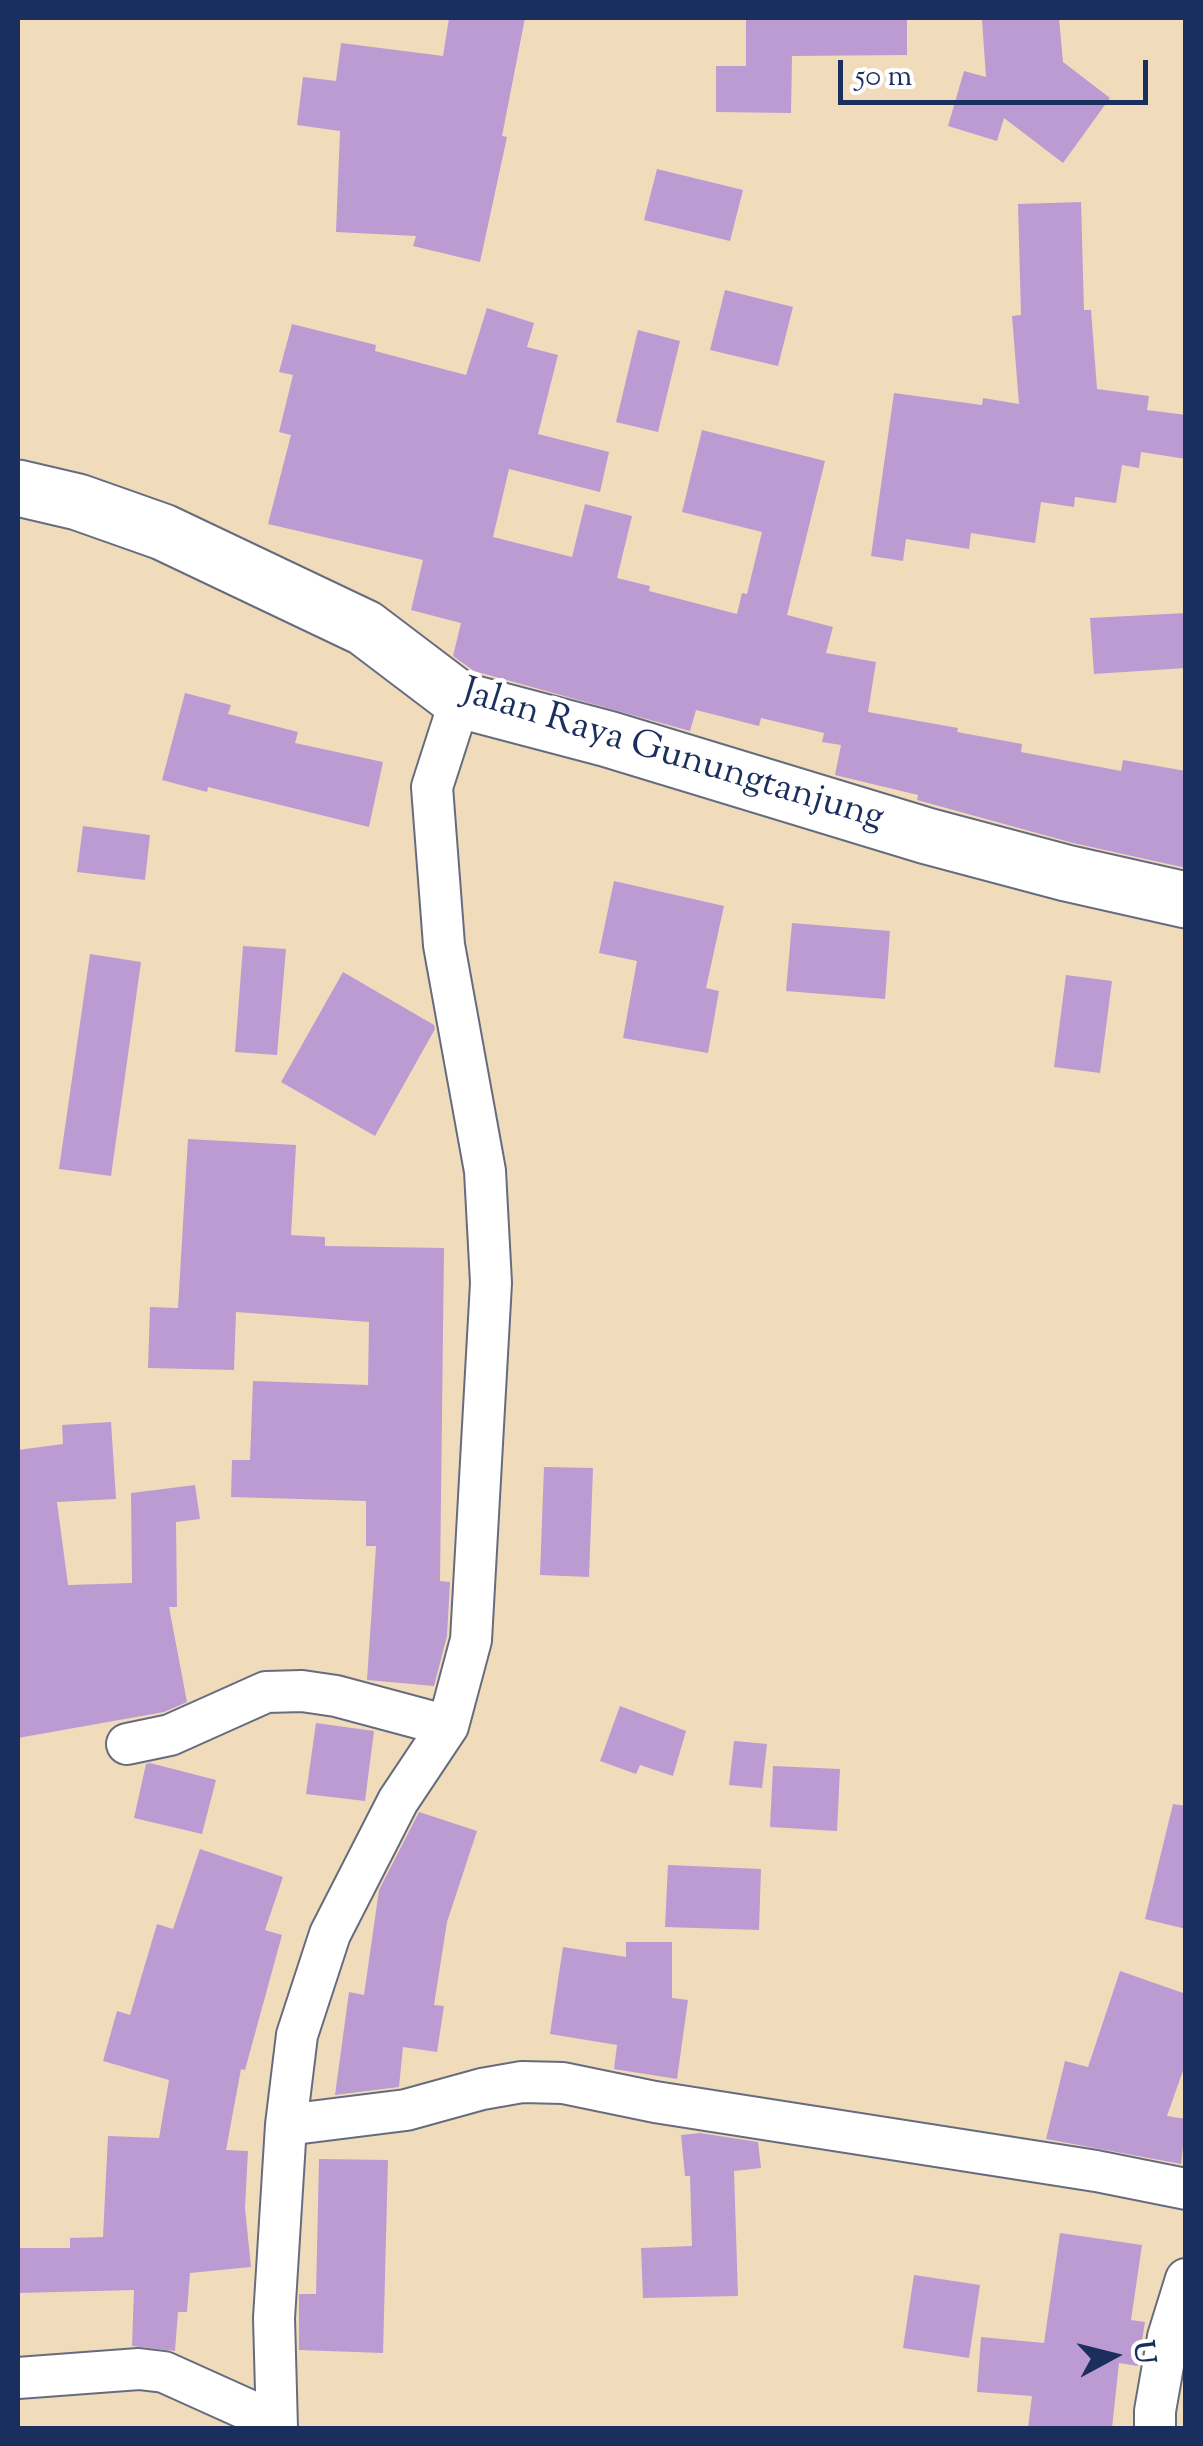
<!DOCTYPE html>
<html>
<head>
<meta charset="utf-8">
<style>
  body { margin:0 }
  #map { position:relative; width:1203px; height:2446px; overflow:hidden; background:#f0dcbb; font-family:"Sorts Mill Goudy",serif }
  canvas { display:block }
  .frame { position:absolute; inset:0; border:20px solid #1b2f5e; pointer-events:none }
  .north { position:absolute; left:1063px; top:2306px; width:100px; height:100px; -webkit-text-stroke:8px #fff; paint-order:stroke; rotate:83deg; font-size:28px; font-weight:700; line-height:40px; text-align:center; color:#1b2f5e }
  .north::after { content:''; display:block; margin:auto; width:35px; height:45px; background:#1b2f5e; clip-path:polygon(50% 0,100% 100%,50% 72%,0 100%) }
  .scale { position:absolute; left:838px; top:60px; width:310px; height:45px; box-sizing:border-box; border:5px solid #1b2f5e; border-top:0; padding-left:12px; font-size:30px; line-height:35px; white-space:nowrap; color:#1b2f5e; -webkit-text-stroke:8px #fff; paint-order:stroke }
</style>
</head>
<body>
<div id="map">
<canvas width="1203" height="2446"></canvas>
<div class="frame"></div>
<div class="north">U</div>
<div class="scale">50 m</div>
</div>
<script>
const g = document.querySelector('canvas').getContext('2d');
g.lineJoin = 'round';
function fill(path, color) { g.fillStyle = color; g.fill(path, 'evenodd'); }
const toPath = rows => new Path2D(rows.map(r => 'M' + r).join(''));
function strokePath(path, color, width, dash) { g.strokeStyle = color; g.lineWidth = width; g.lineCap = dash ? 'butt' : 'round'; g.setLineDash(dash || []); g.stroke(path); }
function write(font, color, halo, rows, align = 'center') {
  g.font = font + ' "Sorts Mill Goudy",serif'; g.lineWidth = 9; g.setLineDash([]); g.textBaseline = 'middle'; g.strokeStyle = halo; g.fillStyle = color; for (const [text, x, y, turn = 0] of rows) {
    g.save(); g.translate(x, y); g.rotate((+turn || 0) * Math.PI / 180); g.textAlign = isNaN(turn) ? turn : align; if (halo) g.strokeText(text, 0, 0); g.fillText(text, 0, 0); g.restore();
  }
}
fill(toPath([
  [449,18,525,18,502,136,507,137,480,262,413,246,416,236,336,232,340,131,297,125,303,77,336,81,341,43,443,56],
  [746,18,907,18,907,55,792,56,791,113,716,112,716,66,746,66],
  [1023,18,1059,18,1063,62,1110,98,1063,163,1004,118,997,141,948,126,964,71,986,77,982,20],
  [657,169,743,190,730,241,644,220],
  [1081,202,1084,310,1091,310,1097,389,1149,396,1147,410,1186,415,1186,459,1141,452,1139,468,1122,465,1116,503,1075,497,1074,507,1041,502,1035,543,971,533,969,549,906,539,903,561,871,556,894,393,982,405,983,398,1019,404,1012,316,1021,315,1018,204],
  [725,290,793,307,778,366,710,350],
  [487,308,534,323,527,347,558,355,538,434,609,452,600,492,509,469,493,537,572,557,585,504,632,516,617,578,650,586,649,591,737,614,742,593,747,594,762,532,682,512,702,430,825,461,787,615,833,627,826,653,876,662,868,712,958,728,957,732,1022,744,1021,752,1121,771,1123,760,1186,771,1186,868,1073,843,917,800,918,795,835,775,841,745,822,742,824,733,761,718,759,726,696,710,690,731,474,671,453,656,461,623,411,610,423,560,268,524,291,435,279,432,293,375,279,372,292,324,376,345,375,351,466,375],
  [638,330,680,341,658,432,616,422],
  [1186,613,1186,668,1094,674,1090,618],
  [185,693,231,705,228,714,298,732,295,743,383,762,369,827,208,787,207,792,162,780],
  [83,826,150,835,145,880,77,872],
  [614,881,724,906,706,988,719,991,708,1053,623,1038,637,961,599,953],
  [792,923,890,931,885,999,786,991],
  [243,946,286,949,277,1055,235,1052],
  [90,954,141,962,111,1176,59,1169],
  [343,972,434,1025,435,1029,375,1136,281,1082],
  [1066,975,1112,981,1100,1073,1054,1067],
  [188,1139,296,1145,291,1235,325,1237,325,1246,444,1248,440,1581,450,1582,447,1636,434,1686,367,1680,376,1546,366,1546,366,1501,231,1497,232,1460,250,1460,253,1381,368,1385,369,1322,236,1312,234,1370,148,1368,150,1307,178,1308],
  [111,1422,116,1499,57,1502,68,1585,132,1583,131,1493,195,1485,200,1519,176,1522,177,1607,169,1607,187,1702,164,1712,18,1738,18,1450,63,1444,62,1425],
  [544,1467,593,1468,589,1577,540,1575],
  [620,1706,686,1731,673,1776,640,1765,636,1774,600,1761],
  [316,1723,374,1731,365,1801,306,1794],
  [734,1741,767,1744,762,1788,729,1785],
  [150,1763,216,1780,202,1834,134,1818,146,1764],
  [773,1766,840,1769,837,1831,770,1827],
  [1173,1804,1186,1806,1186,1929,1145,1919],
  [419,1812,477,1831,447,1922,434,2005,444,2006,437,2052,403,2047,399,2087,335,2095,349,1992,364,1995,379,1890],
  [200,1849,283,1877,265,1930,282,1935,245,2070,241,2069,226,2150,248,2151,245,2208,251,2267,190,2273,187,2312,178,2312,175,2351,132,2346,134,2290,18,2293,18,2248,70,2248,70,2238,103,2237,108,2136,159,2138,169,2080,103,2061,117,2011,130,2015,157,1924,173,1929],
  [668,1865,761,1869,759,1930,665,1927],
  [626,1942,672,1942,672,1998,688,2000,677,2079,614,2069,617,2045,550,2034,563,1947,626,1957],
  [1120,1971,1186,1994,1186,2062,1167,2116,1186,2119,1181,2164,1046,2139,1065,2061,1088,2067],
  [700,2133,758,2142,761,2168,734,2171,738,2296,643,2298,641,2248,692,2246,690,2176,685,2176,681,2135],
  [319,2159,388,2160,383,2353,299,2350,299,2294,316,2294],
  [1060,2233,1142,2245,1131,2320,1145,2322,1138,2366,1119,2363,1112,2428,1028,2428,1032,2396,977,2392,981,2337,1044,2343],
  [914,2275,980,2285,969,2358,903,2348]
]), '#bc9bd3');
const minor = toPath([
  [127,1744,170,1735,266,1692,302,1691,336,1696,448,1726],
  [286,2125,406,2110,482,2089,522,2082,563,2083,655,2102,1096,2171,1186,2189],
  [18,2378,139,2369,164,2372,275,2422],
  [277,2428,274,2318,286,2125,297,2035,330,1934,398,1801,448,1726,471,1640,491,1283,485,1171,444,945,432,787,460,700],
  [1155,2428,1155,2411,1168,2337,1186,2279]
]);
const secondary = toPath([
  [18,488,78,502,163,532,365,628,460,700,608,739,927,836,1066,873,1186,900]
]);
strokePath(minor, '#666c7f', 44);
strokePath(secondary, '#666c7f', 59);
strokePath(minor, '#fff', 40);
strokePath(secondary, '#fff', 55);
write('38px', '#1b2f5e', '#fff', [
  ["Jalan Raya Gunungtanjung",672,758,17]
]);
</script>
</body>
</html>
